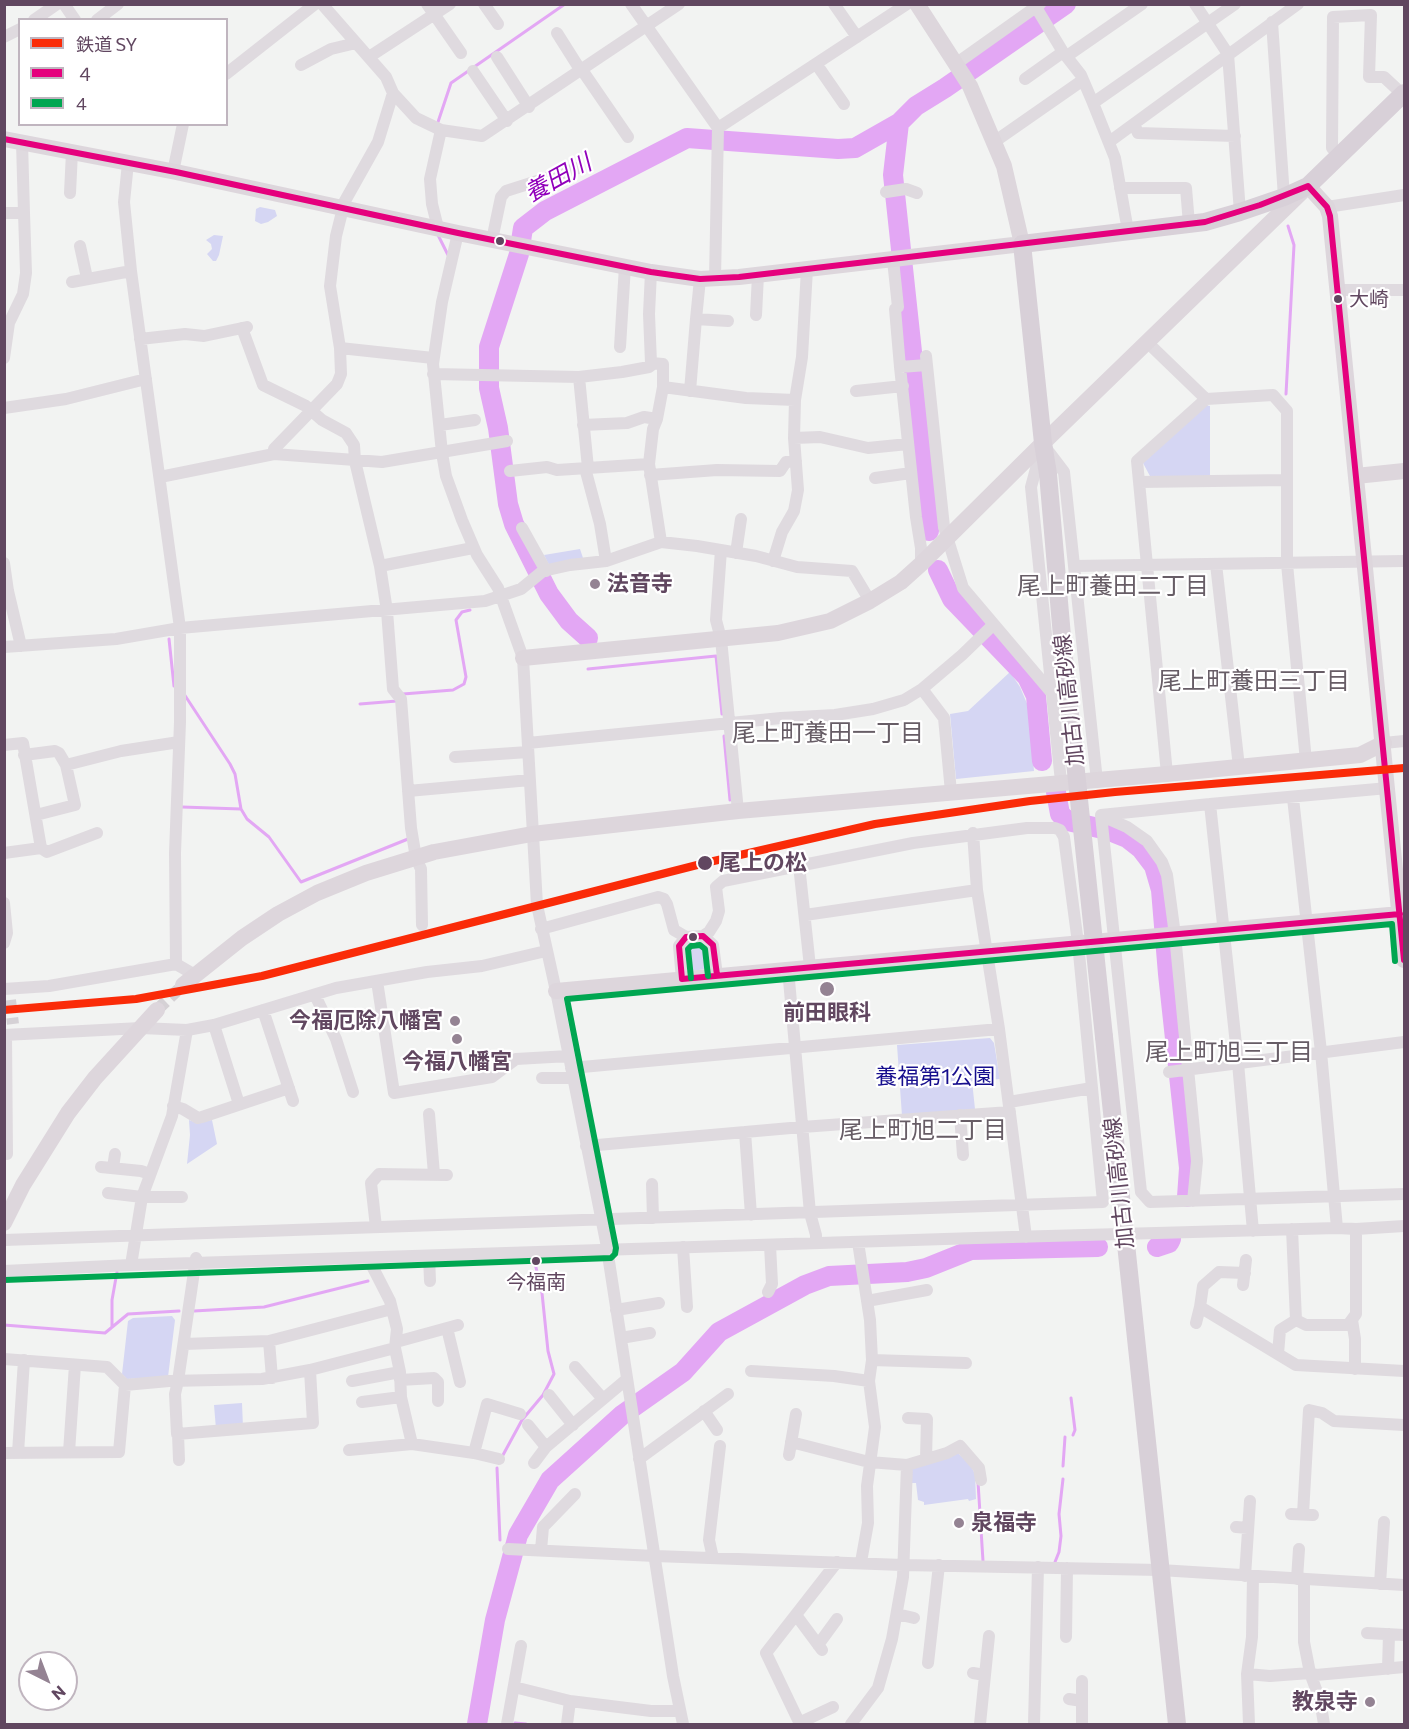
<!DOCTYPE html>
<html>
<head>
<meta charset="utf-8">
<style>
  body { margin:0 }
  #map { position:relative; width:1409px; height:1729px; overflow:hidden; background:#f2f3f2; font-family:Commissioner,"Noto Sans JP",sans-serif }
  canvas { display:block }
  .frame { position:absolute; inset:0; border:6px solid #614760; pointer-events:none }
  .legend { position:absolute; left:18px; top:18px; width:210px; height:108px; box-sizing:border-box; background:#fff; border:2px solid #c0b5bf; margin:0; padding:8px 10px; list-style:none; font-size:18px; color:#614760 }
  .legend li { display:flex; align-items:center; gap:12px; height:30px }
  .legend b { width:30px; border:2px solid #c0b5bf }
  .north { position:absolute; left:18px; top:1651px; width:60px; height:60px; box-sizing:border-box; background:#fff; border:2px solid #c0b5bf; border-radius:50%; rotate:138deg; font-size:16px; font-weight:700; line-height:24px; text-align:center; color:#614760 }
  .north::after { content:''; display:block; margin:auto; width:21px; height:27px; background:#948393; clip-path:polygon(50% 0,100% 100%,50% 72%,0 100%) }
</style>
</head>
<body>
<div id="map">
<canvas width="1409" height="1729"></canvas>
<div class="frame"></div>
<ul class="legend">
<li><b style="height:8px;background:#fa2b08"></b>鉄道 SY</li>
<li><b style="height:8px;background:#e5007d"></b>４</li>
<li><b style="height:8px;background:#00a651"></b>4</li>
</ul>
<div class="north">N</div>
</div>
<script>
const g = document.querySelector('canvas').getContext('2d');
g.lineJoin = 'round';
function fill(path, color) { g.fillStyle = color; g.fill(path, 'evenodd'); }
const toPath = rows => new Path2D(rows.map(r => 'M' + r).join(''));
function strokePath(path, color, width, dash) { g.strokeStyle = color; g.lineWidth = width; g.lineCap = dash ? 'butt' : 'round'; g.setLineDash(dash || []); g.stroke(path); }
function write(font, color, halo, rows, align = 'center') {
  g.font = font + ' Commissioner,"Noto Sans JP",sans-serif'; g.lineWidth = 4.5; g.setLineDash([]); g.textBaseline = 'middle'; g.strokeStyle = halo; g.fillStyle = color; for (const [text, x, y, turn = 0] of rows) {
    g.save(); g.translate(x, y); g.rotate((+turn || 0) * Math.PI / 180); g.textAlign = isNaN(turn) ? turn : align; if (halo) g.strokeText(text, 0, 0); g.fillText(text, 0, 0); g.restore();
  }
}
fill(toPath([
  [260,207,275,210,277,216,268,222,261,224,255,221,256,209],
  [214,235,223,236,219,255,216,261,213,261,207,254,212,249,211,244,206,240],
  [1206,405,1210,406,1210,477,1151,478,1143,463],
  [580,549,583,558,550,567,544,555],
  [1010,672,1020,687,1028,706,1034,771,956,779,950,714,968,711],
  [695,940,707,943,711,961,705,969,693,971,687,967,685,948,688,943],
  [990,1038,994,1043,1000,1079,972,1081,975,1109,902,1116,897,1045],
  [189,1120,197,1123,212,1120,217,1144,187,1164,190,1135],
  [172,1316,175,1320,168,1377,127,1379,122,1374,128,1321,133,1318],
  [242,1403,243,1427,216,1429,214,1405],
  [958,1453,971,1466,975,1474,976,1499,969,1501,968,1499,924,1505,924,1502,918,1500,916,1483,912,1483,910,1466]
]), '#d5d6f3');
strokePath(toPath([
  [438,122,451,83,565,4],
  [438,235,448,255],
  [1286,394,1294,245,1288,226],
  [169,639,174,686],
  [588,669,716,656,722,714],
  [184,694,230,764,235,774,241,809,247,819,269,837,301,882,408,839],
  [403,694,453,690,464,684,466,677,456,620,462,612,470,610],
  [360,704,397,701],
  [724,736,730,800],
  [182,807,241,809],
  [194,1311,264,1307,368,1281],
  [4,1325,105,1333,128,1314,179,1311],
  [112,1327,112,1300,117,1272],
  [1071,1398,1075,1430,1073,1435],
  [503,1455,522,1420,543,1395,554,1374,548,1351,542,1293,534,1259],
  [1063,1466,1065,1437],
  [497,1468,500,1540],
  [978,1482,983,1561],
  [1055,1562,1059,1552,1061,1536,1059,1514,1063,1479],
  [515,1723,526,1724]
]), '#e3a7f4', 3);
strokePath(toPath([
  [913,361,893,175,899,123,916,106,945,88,1066,4],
  [914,370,929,531],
  [938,570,952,599,1027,677,1036,696,1042,761],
  [588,638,569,621,549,594,514,524,508,504,498,428,489,388,489,347,519,254,523,228,545,211,687,138,838,149,855,148,899,123],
  [1056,792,1060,814,1068,821,1107,830,1127,838,1141,849,1154,866,1161,890,1168,974,1189,1168,1187,1197],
  [1157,1247,1169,1243,1171,1239],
  [477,1724,495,1620,518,1535,550,1480,622,1415,683,1372,719,1332,805,1285,829,1276,907,1272,926,1268,971,1250,1098,1247]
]), '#e3a7f4', 20);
strokePath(toPath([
  [10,1000,13,1024],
  [157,1010,183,985]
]), '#d5d1d5', 12, [12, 6]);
strokePath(toPath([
  [64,4,75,20],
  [322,4,386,77,393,93,378,142,341,208],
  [427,4,461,53],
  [484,4,498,24],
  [631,4,718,128,715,279],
  [834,4,857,37],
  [1034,4,1063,52,1081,75,1093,103,1115,158,1128,231],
  [1195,4,1228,54,1240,212],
  [34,20,57,4],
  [97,20,118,4],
  [1272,22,1284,197],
  [557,33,581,71],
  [4,37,20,29],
  [1067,56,1142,4],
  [369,57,450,4],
  [497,57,529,107],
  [957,63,1040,4],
  [301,65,331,49,356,43],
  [817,65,844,104],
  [582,70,628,137],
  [473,71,507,121],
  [226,74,315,4],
  [1025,79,1063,52],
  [393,93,416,118,441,130,482,136,679,4],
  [1093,103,1235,4],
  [1134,124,1138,133,1235,136],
  [718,128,907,4],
  [22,142,24,213],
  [994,142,1083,80],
  [1109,142,1298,4],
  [1340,156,1332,148,1333,17,1371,15,1369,77,1384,77,1399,91],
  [128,163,124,202,131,271,180,628,180,722,175,853,176,964],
  [173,172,183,124],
  [1120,188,1186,188,1189,224],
  [886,192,906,189,917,193],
  [70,193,72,152],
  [1327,207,1404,195],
  [343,208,336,236,330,286,340,348,433,358],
  [4,213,24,213,26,273,23,294,9,323,4,358],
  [438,228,432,204,430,179,441,130],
  [458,233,442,302,433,364,442,453,446,476,462,520,477,555,498,588,523,658,537,905,556,991,606,1242,673,1676,683,1724],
  [492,240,501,197,506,191,578,168],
  [80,246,87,278],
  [893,260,898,307,895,309,900,367,916,517,921,548,921,564],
  [651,272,649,314,651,363,663,364,663,387,657,419,653,429,649,464,661,542],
  [700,279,696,319,728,321],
  [72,282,131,271],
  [1336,290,1404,290],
  [756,315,758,275],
  [242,328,263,385,306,406,322,420,346,433,354,445,355,461,380,566,387,611,393,689,401,699,411,828,416,858,421,869,422,925],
  [140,339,185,334,204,336,247,327],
  [1148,343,1206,399],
  [620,347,625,266],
  [926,356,944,527,963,588,1052,693],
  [900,367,927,365],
  [433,374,579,377,622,372,649,367,654,363],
  [579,377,588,468],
  [663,387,746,398,795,400],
  [690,391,696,319],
  [856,391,903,386],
  [4,408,66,399,146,379],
  [440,425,475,420],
  [583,425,627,423,644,417,657,419],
  [794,438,820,437,868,448,908,444],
  [1045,447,1064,472,1097,781],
  [1041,450,1031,487,1061,782],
  [274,454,274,449,337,384,341,374,340,348],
  [585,468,600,524,606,561],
  [510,471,547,467,557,470,649,464],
  [650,475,717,470,780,471,786,462,796,461],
  [160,477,274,454,382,462,507,441],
  [875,478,911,473],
  [1139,482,1287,480],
  [522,528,546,571],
  [721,550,716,620,721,639,738,811],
  [736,553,741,519],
  [773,561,782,532,794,511,798,490,794,438,795,400,802,357,807,269],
  [4,563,8,591,21,646],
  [1216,564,1239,767],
  [380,566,473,548],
  [1074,566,1404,561],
  [4,647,116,639,180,628,485,601,521,589,543,571,570,565,606,561,661,542,697,546,756,556,797,567,852,571,870,601],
  [922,689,944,718,951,792],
  [528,743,781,718,835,715,873,709,904,700,922,689,962,655,993,625],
  [1384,743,1404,741],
  [4,745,23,743,41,848],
  [24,755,55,751,59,753,66,765,75,805,36,815],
  [455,757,528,752],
  [66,765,121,751,179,742],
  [1167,774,1137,461,1206,399,1273,395,1287,411,1287,564,1306,761],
  [1388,788,1210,804,1101,815,1141,1192,1150,1202,1404,1194],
  [408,791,530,780],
  [1293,798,1321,1052,1337,1228],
  [1210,804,1238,1063,1253,1231],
  [1102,816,1127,827,1147,841,1162,862,1167,875,1175,935,1197,1161,1193,1201],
  [973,833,977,890,999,1029,1026,1237],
  [4,853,41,848,47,852,97,833],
  [799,865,810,967],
  [4,903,7,933,4,943],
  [805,915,977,890],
  [541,929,658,897,664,899,667,904,674,930,686,937],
  [788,969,810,1213,816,1235,816,1243],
  [682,979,679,946,686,937,703,936,713,945,717,975],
  [377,981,394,1093,492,1077,516,1059,569,1056],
  [4,989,49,986,176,964,195,975],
  [315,995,336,1039,353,1092],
  [263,1010,293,1101],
  [214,1025,239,1104],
  [4,1035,141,1028,187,1030,214,1025,336,988,427,972,482,966,546,951],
  [6,1035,7,1154],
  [571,1068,999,1029],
  [1169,1072,1404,1042],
  [542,1078,573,1078],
  [1009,1102,1092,1088],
  [173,1106,183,1109,198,1118,202,1117,289,1088],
  [429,1114,434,1174],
  [960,1115,963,1155],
  [745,1132,751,1215],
  [586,1146,802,1127,1010,1112],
  [101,1167,141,1171,150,1174],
  [113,1168,115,1154],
  [652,1184,653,1218],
  [108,1193,142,1197,182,1197],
  [376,1227,371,1183,379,1174,447,1175],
  [4,1240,1103,1202,1078,943,1064,837,1060,830,1055,828,1027,828,913,843,723,881,716,887,719,911,716,921,709,932,703,936],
  [858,1242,870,1320,872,1360,869,1381,875,1427,867,1486,868,1523,861,1562],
  [683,1247,687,1307],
  [429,1256,430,1281],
  [196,1258,178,1381,175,1394,177,1434,313,1423,310,1370],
  [131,1265,142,1197,172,1116,187,1030],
  [4,1271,131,1265,976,1238,1337,1228,1356,1229,1404,1226],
  [1245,1273,1219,1272,1203,1286,1200,1307,1296,1365,1404,1371],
  [1243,1285,1246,1260],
  [768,1292,772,1284,770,1245],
  [867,1301,927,1290],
  [616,1310,659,1303],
  [1296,1320,1306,1325,1348,1325,1356,1314,1356,1229],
  [1352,1320,1355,1339,1355,1369],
  [1196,1323,1200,1307],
  [447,1328,460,1382],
  [621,1338,650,1333],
  [269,1341,272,1378],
  [396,1342,458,1325],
  [184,1344,269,1341,392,1309],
  [395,1348,400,1372,401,1397,412,1444],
  [1278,1354,1280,1330,1296,1320,1292,1229],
  [4,1359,107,1367,125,1385,169,1381,262,1379,310,1370,395,1348,397,1329,390,1301,368,1258],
  [872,1360,966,1363],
  [575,1367,603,1399],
  [751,1371,834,1376,869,1381],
  [400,1380,434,1378,438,1382,438,1401],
  [352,1381,400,1372],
  [549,1395,573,1425],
  [362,1402,401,1397],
  [704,1411,717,1430],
  [908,1418,927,1419,926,1459],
  [528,1425,546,1447],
  [178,1434,179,1460],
  [791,1442,869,1462,907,1465,947,1453,960,1446,979,1468,981,1480],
  [349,1450,412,1444,474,1453,499,1459],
  [69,1452,75,1365],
  [4,1453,119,1452,125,1385],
  [18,1453,24,1360],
  [474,1453,487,1404,520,1414],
  [789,1455,796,1414],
  [639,1459,728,1394],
  [534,1463,546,1447,627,1379],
  [1291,1514,1313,1515],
  [1303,1514,1309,1410,1322,1413,1334,1421,1404,1425],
  [1236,1527,1248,1528],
  [508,1549,655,1556,903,1565,1160,1570,1404,1585],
  [541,1550,543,1527,575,1494],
  [713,1558,709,1540,720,1446],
  [1245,1576,1250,1501],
  [1297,1579,1299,1549],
  [1380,1584,1384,1522],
  [897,1614,914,1618],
  [796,1615,822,1650],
  [1367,1633,1404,1635],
  [1066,1637,1067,1568],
  [818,1645,837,1619],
  [928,1663,939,1565],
  [1388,1669,1389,1634],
  [973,1673,985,1675],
  [1247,1674,1270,1676,1310,1673,1304,1642,1304,1580],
  [514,1687,570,1701,651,1711,680,1711],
  [1069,1699,1082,1701],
  [799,1723,833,1707],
  [507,1724,521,1646],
  [567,1724,570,1701],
  [800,1724,766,1653,837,1562],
  [851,1724,878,1688,892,1639,903,1577,907,1465],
  [980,1724,989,1636],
  [1034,1724,1038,1567],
  [1082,1724,1082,1681],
  [1249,1724,1247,1674,1252,1637,1253,1576],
  [1324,1724,1320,1700,1310,1673,1316,1675,1404,1667]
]), '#dfdadf', 12);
strokePath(toPath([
  [4,139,176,172,458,233,651,272,700,279,739,277,1022,244,1004,166,970,86,917,4],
  [1356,476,1404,471],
  [523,658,778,633,830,621,870,601,901,582,921,564,1043,443,1308,186,1327,207,1330,216,1404,960],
  [183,985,242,938,278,914,317,893,366,873,434,852,532,834,738,811,1167,774,1360,755,1384,743],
  [556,991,1400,914],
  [4,1223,23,1185,68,1113,95,1078,157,1010]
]), '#ddd6dc', 16);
strokePath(toPath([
  [1063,648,1048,474,1043,443,1022,244,1205,222,1240,212,1284,197,1308,186,1404,93],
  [1104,1037,1177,1724]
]), '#d8d0d8', 18);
strokePath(toPath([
  [1063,648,1104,1037]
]), '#d8d0d8', 18);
strokePath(toPath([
  [4,139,176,172,458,233,651,272,700,279,739,277,1205,222,1260,205,1308,186,1327,207,1330,216,1404,960],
  [717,975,713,945,703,936,686,937,679,946,682,979,1400,914]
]), '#e5007d', 6);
strokePath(toPath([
  [691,978,688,949,691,946,700,945,705,949,708,976],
  [4,1280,611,1258,615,1254,616,1248,567,999,1392,924,1395,961]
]), '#00a651', 6);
strokePath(toPath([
  [4,1010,136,999,262,976,705,863,875,824,1030,801,1115,792,1404,768]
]), '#fa2b08', 8);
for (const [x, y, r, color] of [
  [500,241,5,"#614760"],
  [1338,299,5,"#614760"],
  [595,584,6,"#948393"],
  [705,863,8,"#614760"],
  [693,937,5,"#614760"],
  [827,989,8,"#948393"],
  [455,1021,6,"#948393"],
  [457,1039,6,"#948393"],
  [536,1261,5,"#614760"],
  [959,1523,6,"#948393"],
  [1370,1702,6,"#948393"]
]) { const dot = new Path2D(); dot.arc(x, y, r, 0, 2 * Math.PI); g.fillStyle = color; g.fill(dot); strokePath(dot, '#fff', 2); }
write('20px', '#614760', '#fff', [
  ["大崎",1349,299],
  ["今福南",536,1282,"center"]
], 'left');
write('bold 22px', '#614760', '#fff', [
  ["法音寺",607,584],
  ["前田眼科",827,1013,"center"],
  ["今福厄除八幡宮",443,1021,"right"],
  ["今福八幡宮",457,1062,"center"],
  ["泉福寺",971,1523],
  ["教泉寺",1358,1702,"right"]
], 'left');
write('22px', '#614760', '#fff', [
  ["加古川高砂線",1069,700,-96],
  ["加古川高砂線",1119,1183,-96]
]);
write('bold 22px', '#614760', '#fff', [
  ["尾上の松",719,863]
], 'left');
write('22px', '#160e8d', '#fff', [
  ["養福第1公園",935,1077]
]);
write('italic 24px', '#9100bb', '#fff', [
  ["養田川",558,178,-29]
]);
write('24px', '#675d66', '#fff', [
  ["尾上町養田二丁目",1113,586],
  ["尾上町養田三丁目",1254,681],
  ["尾上町養田一丁目",828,733],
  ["尾上町旭三丁目",1229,1052],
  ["尾上町旭二丁目",923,1130]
]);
</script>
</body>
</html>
